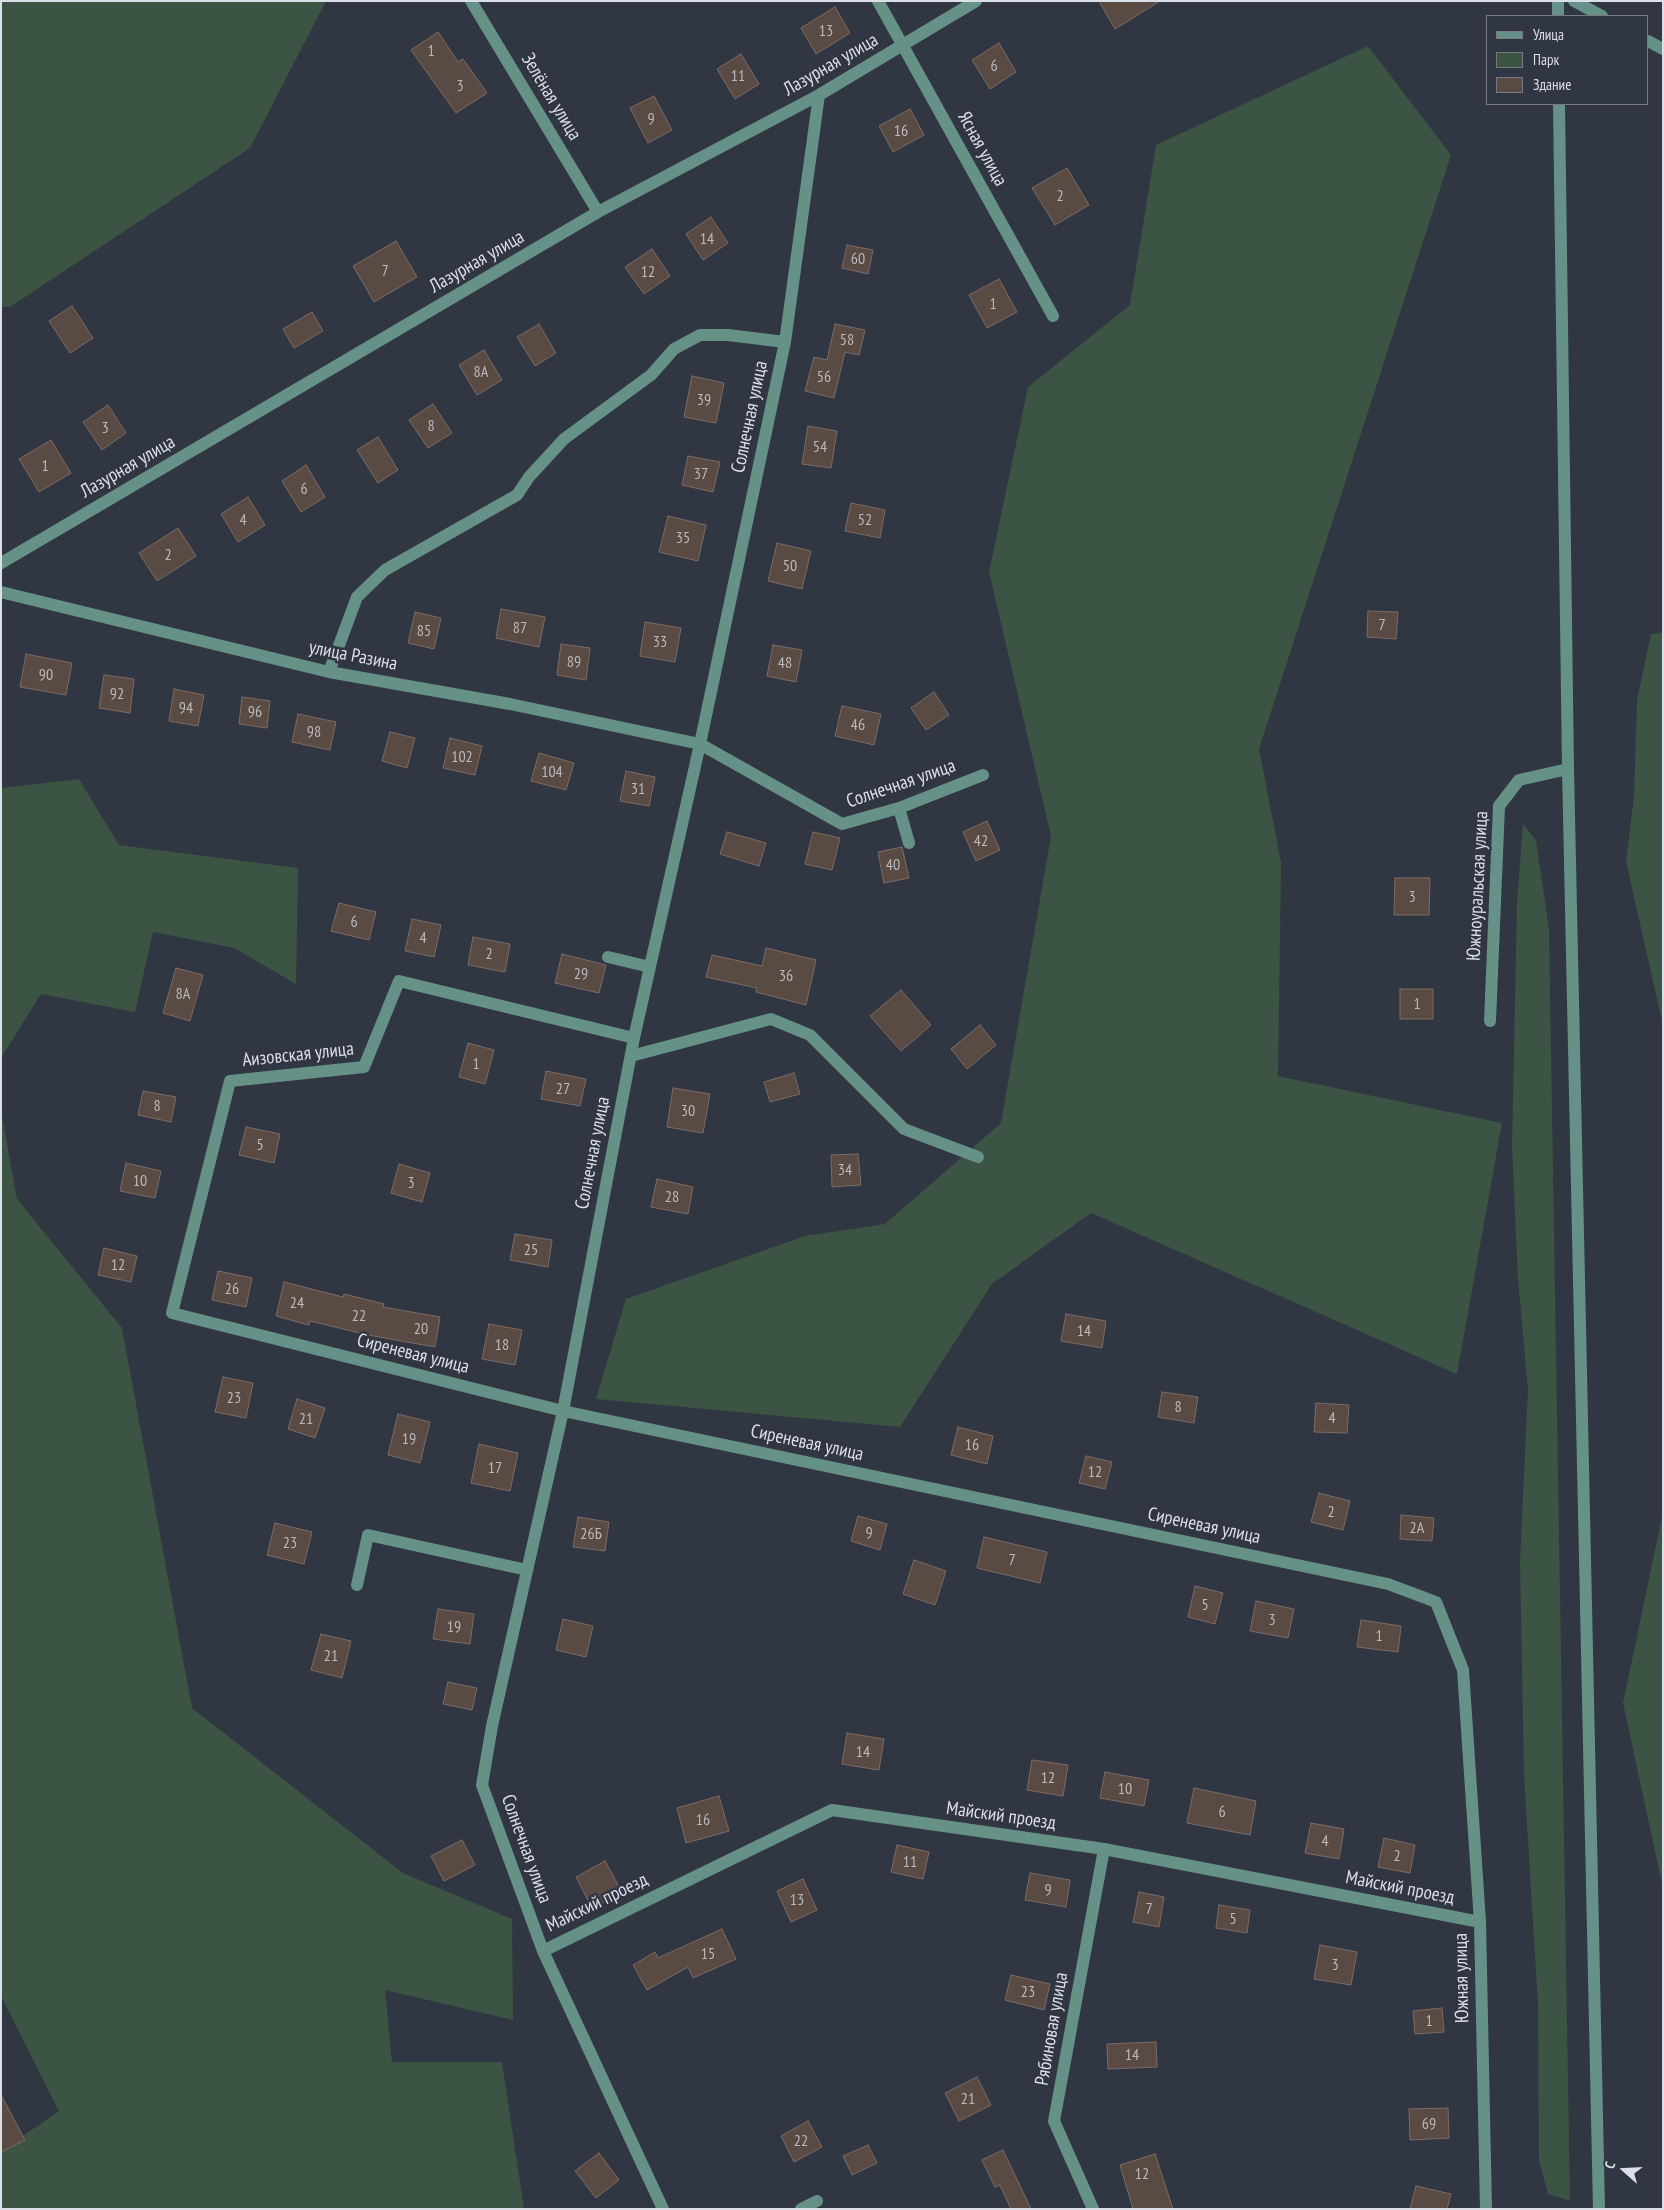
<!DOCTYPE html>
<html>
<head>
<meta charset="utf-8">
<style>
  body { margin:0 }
  #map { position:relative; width:1664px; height:2210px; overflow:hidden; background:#313643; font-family:"PT Sans Narrow",sans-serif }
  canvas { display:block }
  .frame { position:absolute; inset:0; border:2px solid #dbdfe7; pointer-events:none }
  .legend { position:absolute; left:1486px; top:15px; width:162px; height:90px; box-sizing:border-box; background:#313643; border:1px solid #757a85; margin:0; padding:6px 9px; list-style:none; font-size:15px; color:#dbdfe7 }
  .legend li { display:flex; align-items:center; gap:10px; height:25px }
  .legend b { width:25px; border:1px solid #757a85 }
  .north { position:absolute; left:1599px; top:2145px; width:50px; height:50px; -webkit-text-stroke:4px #313643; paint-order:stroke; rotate:289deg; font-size:14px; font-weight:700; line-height:20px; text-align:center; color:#dbdfe7 }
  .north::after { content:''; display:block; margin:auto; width:18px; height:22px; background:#dbdfe7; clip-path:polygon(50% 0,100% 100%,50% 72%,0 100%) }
</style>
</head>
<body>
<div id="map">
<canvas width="1664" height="2210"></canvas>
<div class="frame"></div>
<ul class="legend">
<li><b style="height:6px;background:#669187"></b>Улица</li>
<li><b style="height:14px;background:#3b5443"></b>Парк</li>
<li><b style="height:14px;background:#594a43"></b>Здание</li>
</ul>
<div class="north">С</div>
</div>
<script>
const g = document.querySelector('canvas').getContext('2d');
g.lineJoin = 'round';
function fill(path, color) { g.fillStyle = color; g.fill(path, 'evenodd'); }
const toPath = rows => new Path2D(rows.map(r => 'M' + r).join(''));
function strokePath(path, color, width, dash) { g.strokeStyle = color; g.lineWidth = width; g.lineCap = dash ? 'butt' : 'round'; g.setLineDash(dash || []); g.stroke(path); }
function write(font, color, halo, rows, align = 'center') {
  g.font = font + ' "PT Sans Narrow",sans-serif'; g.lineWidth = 5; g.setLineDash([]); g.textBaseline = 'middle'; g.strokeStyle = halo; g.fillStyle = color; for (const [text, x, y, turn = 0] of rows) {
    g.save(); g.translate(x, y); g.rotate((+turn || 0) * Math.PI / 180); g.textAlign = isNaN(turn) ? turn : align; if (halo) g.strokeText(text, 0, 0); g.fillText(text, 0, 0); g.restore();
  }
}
fill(toPath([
  [1,1,326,1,250,148,10,307,1,307],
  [1368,46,1451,155,1259,749,1281,862,1278,1076,1502,1123,1457,1374,1091,1213,992,1284,900,1427,596,1399,626,1299,805,1236,885,1224,1001,1123,1051,836,989,572,1028,387,1130,305,1156,145],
  [1663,633,1663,1025,1626,862,1634,796,1637,700,1651,634],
  [79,779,119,845,298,868,296,984,234,948,153,932,135,1012,41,994,1,1058,1,788],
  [1523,824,1536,840,1549,929,1570,2201,1548,2194,1539,2161,1538,2004,1524,1775,1520,1561,1528,1390,1518,1279,1512,1146,1517,903],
  [1,1111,17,1199,122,1328,192,1708,403,1873,512,1919,513,2020,385,1990,392,2062,502,2062,524,2209,1,2209,1,2151,59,2111,1,1996],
  [1663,1512,1663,1888,1623,1703]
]), '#3b5443');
const building = toPath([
  [1099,1,1160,1,1115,29,1099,1],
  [835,7,850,33,816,54,801,28,835,7],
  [438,32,458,62,463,59,487,93,456,113,411,50,438,32],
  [999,43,1016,72,990,89,972,60,999,43],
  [741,54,759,84,735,99,717,69,741,54],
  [654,96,672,130,648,143,630,108,654,96],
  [910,109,924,135,893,152,879,126,910,109],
  [1067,168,1089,205,1055,225,1032,188,1067,168],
  [711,217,728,243,703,260,686,234,711,217],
  [396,241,417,277,374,302,353,266,396,241],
  [847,245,873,250,868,274,842,268,847,245],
  [652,249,670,276,644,294,625,267,652,249],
  [999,279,1017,312,987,328,969,295,999,279],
  [72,306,93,338,70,353,49,321,72,306],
  [312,312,323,331,294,348,283,329,312,312],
  [539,324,556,353,535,366,517,337,539,324],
  [835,324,865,330,859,355,845,352,834,398,805,391,814,357,827,360,835,324],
  [484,350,502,380,477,395,459,365,484,350],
  [692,376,724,383,716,423,684,417,692,376],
  [433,404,452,433,428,448,409,420,433,404],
  [108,405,126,433,102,450,83,422,108,405],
  [808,426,837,431,831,468,802,464,808,426],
  [378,437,398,470,378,483,357,450,378,437],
  [51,440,71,473,39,492,19,459,51,440],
  [688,456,720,462,713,492,682,485,688,456],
  [306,465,325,497,301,512,282,481,306,465],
  [248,497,265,525,238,542,221,514,248,497],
  [851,503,885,510,880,538,845,531,851,503],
  [668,516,706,525,698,561,659,552,668,516],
  [178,528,196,556,157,581,139,553,178,528],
  [777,543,811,551,802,589,768,581,777,543],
  [501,609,545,617,539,647,496,638,501,609],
  [1368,611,1398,612,1396,639,1367,637,1368,611],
  [415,612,441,618,434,649,408,643,415,612],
  [645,622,681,628,675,662,640,656,645,622],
  [561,644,590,648,586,680,557,675,561,644],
  [773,645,802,650,796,682,767,676,773,645],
  [26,654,72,663,66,695,20,687,26,654],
  [104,675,134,679,130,713,99,708,104,675],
  [174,689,204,695,198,726,169,721,174,689],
  [934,692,949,715,926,730,911,708,934,692],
  [242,697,270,701,267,728,239,724,242,697],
  [842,706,881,714,874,745,835,736,842,706],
  [298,714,336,722,330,750,292,742,298,714],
  [390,732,415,738,407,768,382,761,390,732],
  [450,738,482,746,475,775,443,768,450,738],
  [539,753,574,763,566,790,531,781,539,753],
  [626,771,655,777,649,806,620,801,626,771],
  [987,821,1000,850,976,861,963,832,987,821],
  [727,832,766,843,759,866,720,854,727,832],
  [813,832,840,838,832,870,805,864,813,832],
  [902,847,909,878,884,883,878,852,902,847],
  [1395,878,1430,878,1429,915,1394,915,1395,878],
  [339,903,376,912,369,940,331,931,339,903],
  [412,919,441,925,434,957,405,951,412,919],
  [473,937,510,944,505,972,468,965,473,937],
  [766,948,816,960,806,1005,756,992,757,988,706,977,712,955,762,966,766,948],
  [562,954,606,965,599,993,555,983,562,954],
  [176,968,203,975,190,1021,163,1013,176,968],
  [1400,989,1433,989,1433,1019,1400,1019,1400,989],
  [901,990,931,1025,901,1051,870,1016,901,990],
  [980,1025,996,1045,967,1069,951,1049,980,1025],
  [468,1043,494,1050,485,1084,459,1077,468,1043],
  [546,1071,586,1079,580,1106,541,1099,546,1071],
  [794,1073,800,1094,770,1102,764,1082,794,1073],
  [673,1088,710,1094,703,1133,667,1127,673,1088],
  [143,1091,176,1097,171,1122,138,1115,143,1091],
  [246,1127,280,1134,274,1163,239,1155,246,1127],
  [858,1154,861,1185,832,1187,831,1155,858,1154],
  [126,1163,161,1171,155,1198,120,1191,126,1163],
  [399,1164,430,1173,422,1202,391,1193,399,1164],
  [657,1179,693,1187,688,1214,651,1207,657,1179],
  [515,1234,552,1240,548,1267,510,1260,515,1234],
  [104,1248,137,1256,131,1282,98,1275,104,1248],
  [218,1271,252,1278,246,1307,212,1300,218,1271],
  [284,1282,343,1297,344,1294,384,1304,383,1307,440,1317,435,1347,368,1335,310,1321,309,1325,276,1316,284,1282],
  [1066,1314,1106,1321,1102,1348,1061,1341,1066,1314],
  [489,1324,522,1330,515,1365,482,1359,489,1324],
  [223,1377,253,1383,246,1418,215,1412,223,1377],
  [1162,1392,1198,1397,1194,1423,1158,1417,1162,1392],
  [297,1399,325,1408,315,1438,288,1429,297,1399],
  [1316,1403,1349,1405,1347,1433,1314,1432,1316,1403],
  [398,1414,430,1422,420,1463,388,1455,398,1414],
  [958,1427,993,1436,987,1464,951,1455,958,1427],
  [479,1444,518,1453,510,1491,471,1483,479,1444],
  [1086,1456,1112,1462,1105,1489,1079,1483,1086,1456],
  [1319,1493,1350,1501,1343,1530,1311,1522,1319,1493],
  [1401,1515,1434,1518,1432,1541,1400,1539,1401,1515],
  [858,1516,887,1524,880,1550,851,1541,858,1516],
  [578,1517,609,1522,605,1551,573,1547,578,1517],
  [275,1523,312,1532,304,1564,267,1555,275,1523],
  [984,1537,1047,1552,1040,1583,977,1568,984,1537],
  [914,1560,946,1571,935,1605,903,1594,914,1560],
  [1195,1586,1223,1593,1215,1624,1188,1617,1195,1586],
  [1256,1601,1294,1609,1288,1638,1250,1631,1256,1601],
  [438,1609,474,1614,470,1644,433,1639,438,1609],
  [563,1619,593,1626,586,1657,556,1650,563,1619],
  [1361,1620,1401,1626,1398,1652,1357,1647,1361,1620],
  [321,1634,351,1641,342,1678,311,1670,321,1634],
  [448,1682,477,1688,472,1710,443,1704,448,1682],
  [847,1733,884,1739,879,1770,842,1764,847,1733],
  [1032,1760,1068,1765,1063,1796,1027,1790,1032,1760],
  [1105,1772,1149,1780,1144,1806,1100,1798,1105,1772],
  [1194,1788,1256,1801,1250,1835,1187,1823,1194,1788],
  [719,1796,729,1831,686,1843,677,1808,719,1796],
  [1311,1823,1344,1829,1339,1859,1305,1853,1311,1823],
  [1384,1838,1415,1845,1410,1873,1378,1867,1384,1838],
  [462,1840,475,1865,444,1881,431,1856,462,1840],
  [897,1845,929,1852,923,1879,891,1872,897,1845],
  [605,1861,622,1892,592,1908,576,1877,605,1861],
  [1030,1873,1070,1880,1066,1907,1025,1900,1030,1873],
  [803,1879,817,1910,791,1922,777,1891,803,1879],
  [1139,1892,1164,1897,1159,1927,1133,1922,1139,1892],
  [1219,1905,1250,1910,1247,1933,1216,1928,1219,1905],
  [722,1929,736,1959,693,1978,688,1967,647,1990,633,1965,655,1952,658,1958,722,1929],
  [1320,1945,1357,1952,1351,1985,1314,1979,1320,1945],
  [1011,1975,1050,1984,1044,2010,1005,2000,1011,1975],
  [1442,2008,1444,2032,1415,2034,1413,2011,1442,2008],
  [1156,2042,1157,2067,1108,2069,1107,2044,1156,2042],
  [977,2077,991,2105,959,2121,945,2093,977,2077],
  [1,2095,25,2140,1,2152,1,2095],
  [1448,2108,1449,2138,1410,2140,1409,2109,1448,2108],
  [808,2121,822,2147,794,2162,781,2136,808,2121],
  [868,2145,877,2163,852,2175,843,2156,868,2145],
  [1003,2150,1031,2209,1011,2209,1000,2185,995,2187,982,2160,1003,2150],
  [599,2153,619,2180,596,2198,575,2171,599,2153],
  [1155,2154,1173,2209,1133,2209,1120,2165,1155,2154],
  [1416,2186,1451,2194,1447,2209,1410,2209,1416,2186]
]);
fill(building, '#594a43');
strokePath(building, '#7d6c65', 1);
strokePath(toPath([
  [471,1,598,212],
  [878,1,1053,316],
  [1558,1,1558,16],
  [1574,1,1602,16],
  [1648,41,1663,49],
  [1559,104,1568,769,1599,2209],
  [1,563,598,212,819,95,976,1],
  [1,592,329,672,510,704,700,744,842,824,899,808,983,775],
  [329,672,357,597,385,570,517,495,529,477,564,439,651,375,674,349,700,335,728,335,785,342],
  [899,808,909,843],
  [608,957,650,967],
  [1490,1021,1499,806,1519,780,1568,769],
  [634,1038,399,981,364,1067,230,1081,172,1313,563,1411,1388,1584,1436,1602,1463,1670,1480,1922,1486,2209],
  [631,1056,771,1019,810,1035,904,1129,978,1157],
  [357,1585,368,1535,527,1570],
  [543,1951,832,1810,1104,1849,1480,1922],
  [663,2209,543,1951,482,1785,492,1726,563,1411,634,1038,700,744,785,342,819,95],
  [801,2209,817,2201],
  [1093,2209,1054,2121,1104,1849]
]), '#669187', 12);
write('16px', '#bababe', null, [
  ["13",826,31],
  ["1",431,51],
  ["6",994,66],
  ["11",738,76],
  ["3",460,86],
  ["9",651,119],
  ["16",901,131],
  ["2",1060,196],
  ["14",707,239],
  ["60",858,259],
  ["7",385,271],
  ["12",648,272],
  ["1",993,304],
  ["58",847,340],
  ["8А",481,372],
  ["56",824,377],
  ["39",704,400],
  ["8",431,426],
  ["3",105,428],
  ["54",820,447],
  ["1",45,466],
  ["37",701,474],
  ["6",304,489],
  ["4",243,520],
  ["52",865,520],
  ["35",683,538],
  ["2",168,555],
  ["50",790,566],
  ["7",1382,625],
  ["87",520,628],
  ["85",424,631],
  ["33",660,642],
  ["89",574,662],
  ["48",785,663],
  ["90",46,675],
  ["92",117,694],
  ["94",186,708],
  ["96",255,712],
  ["46",858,725],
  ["98",314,732],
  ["102",462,757],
  ["104",552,772],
  ["31",638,789],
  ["42",981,841],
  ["40",893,865],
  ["3",1412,897],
  ["6",354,922],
  ["4",423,938],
  ["2",489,954],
  ["29",581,974],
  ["36",786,976],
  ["8А",183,994],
  ["1",1417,1004],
  ["1",476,1064],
  ["27",563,1089],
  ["8",157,1106],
  ["30",688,1111],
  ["5",260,1145],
  ["34",845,1170],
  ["10",140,1181],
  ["3",411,1183],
  ["28",672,1197],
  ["25",531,1250],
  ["12",118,1265],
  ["26",232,1289],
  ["24",297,1303],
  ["22",359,1316],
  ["20",421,1329],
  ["14",1084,1331],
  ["18",502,1345],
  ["23",234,1398],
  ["8",1178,1407],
  ["4",1332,1418],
  ["21",306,1419],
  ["19",409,1439],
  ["16",972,1445],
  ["17",495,1468],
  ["12",1095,1472],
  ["2",1331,1512],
  ["2А",1417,1528],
  ["9",869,1533],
  ["26Б",591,1534],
  ["23",290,1543],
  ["7",1012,1560],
  ["5",1205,1605],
  ["3",1272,1620],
  ["19",454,1627],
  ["1",1379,1636],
  ["21",331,1656],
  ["14",863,1752],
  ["12",1048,1778],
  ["10",1125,1789],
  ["6",1222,1812],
  ["16",703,1820],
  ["4",1325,1841],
  ["2",1397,1856],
  ["11",910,1862],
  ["9",1048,1890],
  ["13",797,1900],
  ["7",1149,1909],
  ["5",1233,1919],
  ["15",708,1954],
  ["3",1335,1965],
  ["23",1028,1992],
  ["1",1429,2021],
  ["14",1132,2055],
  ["21",968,2099],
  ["69",1429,2124],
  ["22",801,2141],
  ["12",1142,2174]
]);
write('19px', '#dbdfe7', '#313643', [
  ["Лазурная улица",831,65,-30],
  ["Зелёная улица",551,97,59],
  ["Ясная улица",982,149,61],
  ["Лазурная улица",477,262,-30],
  ["Солнечная улица",750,417,-78],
  ["Лазурная улица",128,467,-30],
  ["улица Разина",353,656,11],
  ["Солнечная улица",901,784,-19],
  ["Южноуральская улица",1478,886,-87],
  ["Аизовская улица",298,1055,-6],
  ["Солнечная улица",593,1153,-79],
  ["Сиреневая улица",413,1354,14],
  ["Сиреневая улица",807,1443,12],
  ["Сиреневая улица",1204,1526,12],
  ["Майский проезд",1001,1816,8],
  ["Солнечная улица",526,1849,70],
  ["Майский проезд",1400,1888,11],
  ["Майский проезд",597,1903,-26],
  ["Южная улица",1462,1978,-91],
  ["Рябиновая улица",1052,2029,-80]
]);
</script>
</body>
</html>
